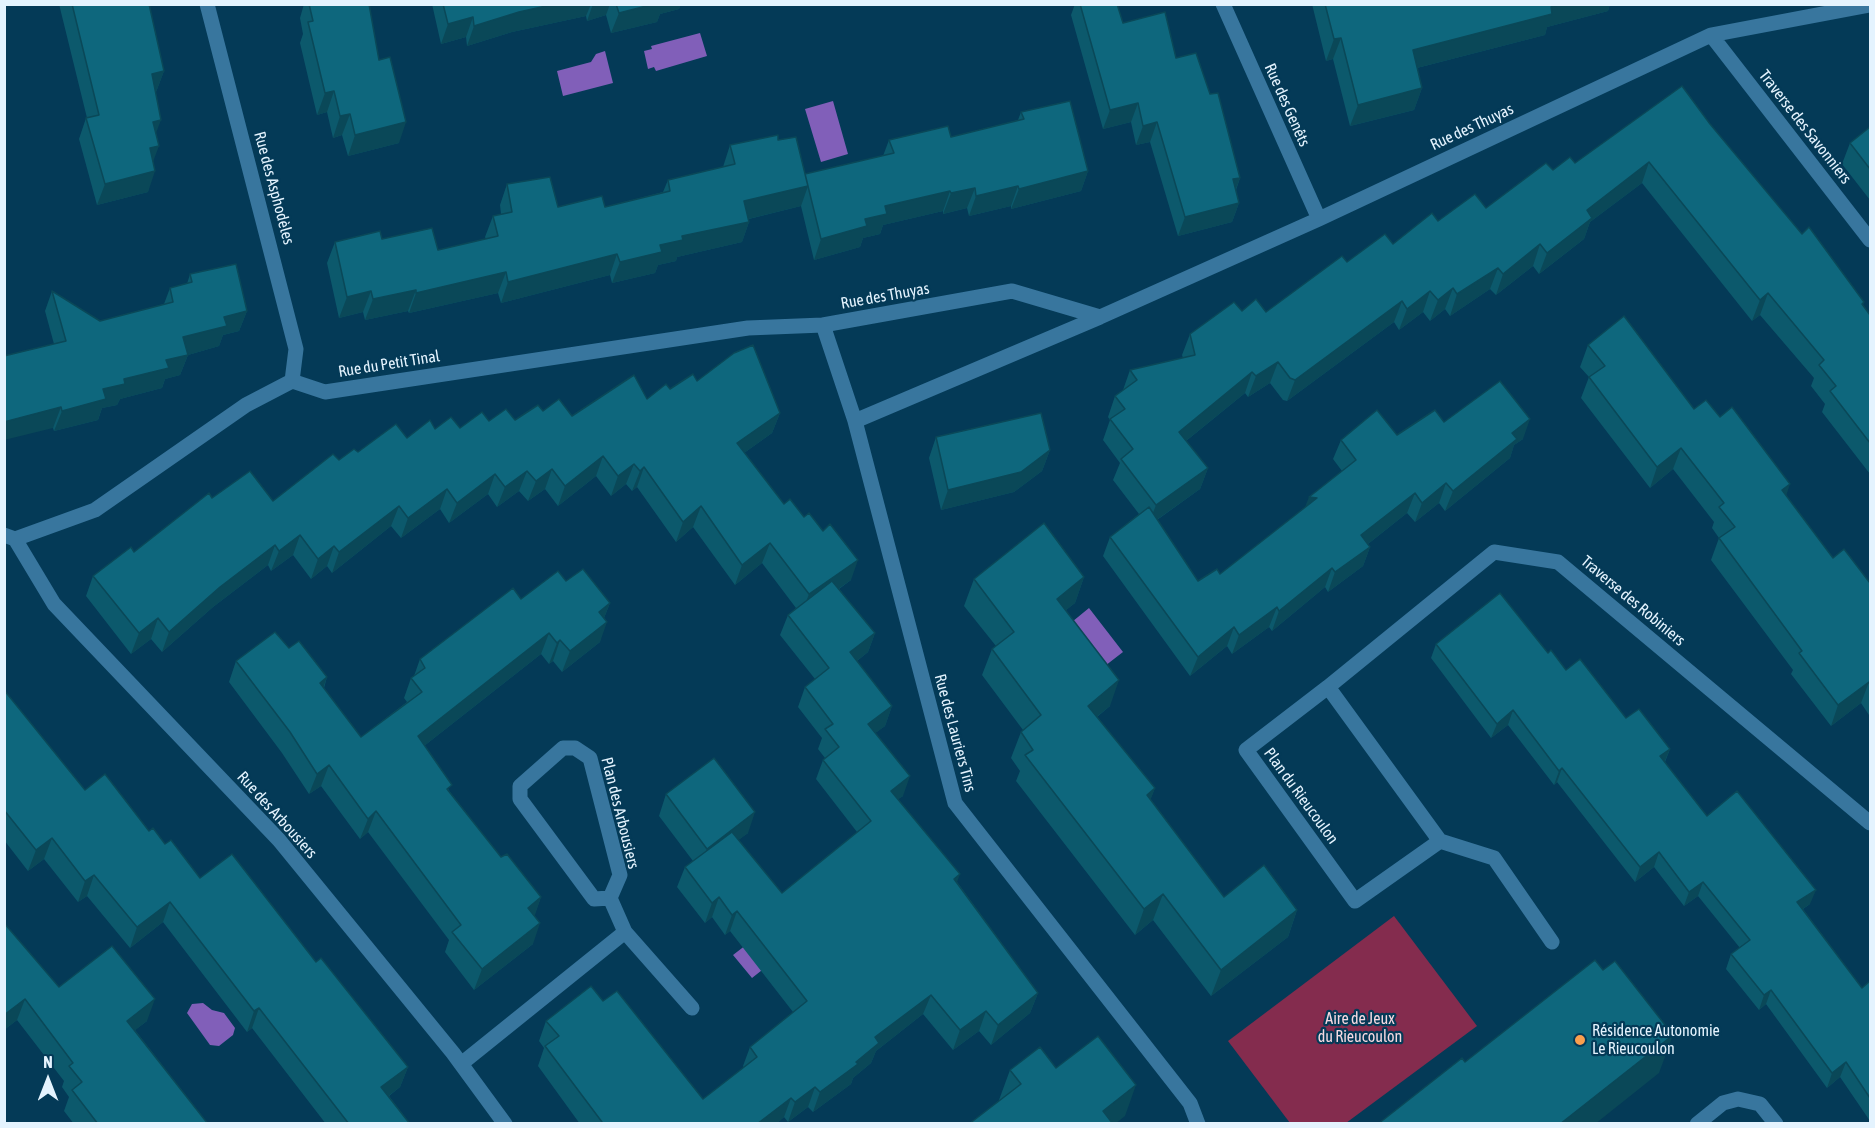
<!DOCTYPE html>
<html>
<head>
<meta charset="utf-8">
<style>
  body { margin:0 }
  #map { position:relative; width:1875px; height:1128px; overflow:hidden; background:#043a57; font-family:"Asap Condensed",sans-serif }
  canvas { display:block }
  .frame { position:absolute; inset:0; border:6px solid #e4f3fe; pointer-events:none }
  .north { position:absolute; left:18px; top:1050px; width:60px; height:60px; -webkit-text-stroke:4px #043a57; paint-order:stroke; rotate:0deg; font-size:16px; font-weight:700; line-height:24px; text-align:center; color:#e4f3fe }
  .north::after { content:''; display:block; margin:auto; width:21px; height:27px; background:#e4f3fe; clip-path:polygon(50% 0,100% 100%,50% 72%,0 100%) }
</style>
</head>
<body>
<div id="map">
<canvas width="1875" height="1128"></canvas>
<div class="frame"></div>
<div class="north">N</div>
</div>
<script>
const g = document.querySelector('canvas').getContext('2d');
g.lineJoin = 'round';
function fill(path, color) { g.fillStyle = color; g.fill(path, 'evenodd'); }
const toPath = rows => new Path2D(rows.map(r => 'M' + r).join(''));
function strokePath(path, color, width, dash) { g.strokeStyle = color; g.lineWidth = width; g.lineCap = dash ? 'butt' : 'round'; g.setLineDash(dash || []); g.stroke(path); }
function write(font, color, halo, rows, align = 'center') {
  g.font = font + ' "Asap Condensed",sans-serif'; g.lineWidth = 4.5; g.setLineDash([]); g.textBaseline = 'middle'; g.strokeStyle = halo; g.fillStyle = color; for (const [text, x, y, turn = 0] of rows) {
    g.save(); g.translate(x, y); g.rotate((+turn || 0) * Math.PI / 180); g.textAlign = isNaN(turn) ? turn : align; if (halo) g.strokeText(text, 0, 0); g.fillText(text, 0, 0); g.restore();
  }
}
fill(toPath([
  [1394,916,1477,1026,1346,1123,1290,1123,1228,1041]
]), '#842c4e');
fill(toPath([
  [700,33,707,56,656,71,654,67,648,69,644,51,652,49,651,46],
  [605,51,613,83,563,96,557,71,591,62,596,54],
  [833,101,848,154,821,162,805,109],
  [1089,608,1123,652,1101,669,1067,626],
  [777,921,795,944,752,978,733,955],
  [203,1003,212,1010,224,1013,235,1028,233,1035,219,1046,210,1045,187,1013,192,1004]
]), '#815fb9');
strokePath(toPath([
  [207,4,296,349,292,381],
  [1223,4,1319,219],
  [1711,35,1870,240],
  [1012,291,1100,317,855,421,823,325,1012,291],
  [1100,317,1319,219,1711,35,1870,5],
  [855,421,955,803,1190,1103,1198,1124],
  [4,535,15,539,95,510,246,405,292,381,325,392,748,328,823,325],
  [15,539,54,604,279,840,453,1053,505,1124],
  [1328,687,1494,552,1558,562,1870,823],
  [1328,687,1440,841,1355,901,1246,750,1328,687],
  [1440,841,1494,858,1552,942],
  [610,898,594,899,520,799,520,786,563,748,575,748,590,758,620,875,610,898,625,932,692,1008],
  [461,1064,625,932],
  [1697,1124,1723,1103,1738,1099,1760,1104,1776,1124]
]), '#38769e', 15);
fill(toPath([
  [59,4,149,4,164,71,156,92,155,92,156,133,153,162,148,192,97,205,79,139,86,118,87,118],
  [304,4,369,4,379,60,399,143,348,156,342,135,333,138,327,112,317,115,300,43,303,34,300,18],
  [432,4,681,4,679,9,660,14,657,22,611,33,606,15,587,21,586,16,512,32,467,46,466,37,441,44],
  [1075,4,1117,4,1123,23,1176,58,1240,178,1236,190,1239,203,1232,222,1178,236,1150,142,1136,145,1131,122,1103,129,1071,15],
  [1312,4,1610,4,1608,11,1547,27,1545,35,1417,68,1422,88,1414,110,1350,126,1333,59,1326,61],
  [1021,112,1088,171,1081,191,1011,209,1011,206,969,216,967,208,943,214,943,211,883,225,880,234,863,238,860,247,814,260,801,206,749,219,749,222,742,242,677,257,676,261,658,265,655,273,612,283,610,275,501,303,498,293,409,313,408,311,365,320,363,312,339,318,327,263,335,242,382,239,438,250,486,239,485,237,493,216,501,214,500,205,507,184,558,207,605,207,663,192,668,180,723,167,730,145,778,140,805,174,883,156,889,140,951,137,1018,120],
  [1710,124,1802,234,1864,302,1863,305,1870,315,1870,474,1822,412,1825,404,1811,386,1814,378,1760,315,1752,321,1642,183,1590,222,1584,239,1539,274,1533,266,1496,295,1490,289,1450,316,1445,309,1430,321,1423,312,1399,330,1394,322,1287,401,1283,400,1270,383,1248,397,1245,393,1186,441,1208,468,1200,489,1157,520,1198,581,1220,574,1305,508,1342,471,1333,459,1341,440,1397,435,1444,422,1523,439,1514,445,1510,458,1445,511,1439,503,1415,522,1407,513,1368,544,1370,547,1363,566,1328,592,1325,587,1272,631,1269,627,1232,654,1227,646,1190,676,1103,556,1110,537,1139,514,1113,480,1120,463,1103,440,1110,420,1108,417,1115,396,1123,390,1130,370,1183,358,1182,355,1190,334,1242,311,1266,312,1347,262,1393,244,1438,221,1486,208,1553,170],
  [1870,127,1870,200,1842,164,1850,143],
  [190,274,247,311,239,331,223,335,219,346,188,355,180,375,165,379,162,388,120,399,117,405,102,408,98,420,54,431,53,428,54,344,45,311,52,291,100,321,164,304,170,288,187,284],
  [1588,345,1694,409,1720,417,1786,495,1833,558,1870,583,1870,713,1869,715,1861,703,1831,726,1791,674,1793,670,1711,560,1719,538,1712,528,1714,522,1673,469,1650,488,1581,398,1589,377,1580,367],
  [697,381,780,413,772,433,744,453,784,504,851,580,839,589,875,633,868,652,857,661,892,706,885,726,875,733,903,796,898,799,957,882,1038,993,1030,1013,991,1045,979,1031,953,1050,923,1014,876,1051,871,1063,853,1078,851,1084,813,1112,808,1107,788,1122,784,1117,776,1124,580,1124,538,1066,544,1048,539,1041,546,1021,603,1001,703,1099,744,1068,743,1066,750,1047,793,1012,730,931,725,935,712,917,705,923,677,887,685,867,693,861,659,816,666,794,748,833,738,840,782,893,857,832,816,779,823,760,825,758,818,749,822,738,798,707,805,687,815,679,780,635,788,615,796,608,762,563,735,585,693,527,676,542,637,487,632,491,626,484,611,496,596,476,558,506,545,489,528,501,519,491,497,507,488,494,449,523,440,509,401,538,391,526,332,573,327,566,311,579,293,555,271,571,268,565,213,607,162,652,151,639,131,654,86,596,93,576,134,552,212,498,273,501,339,460,358,452,435,429,460,428,489,421,515,420,543,411,572,416,647,399,670,389],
  [936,437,1050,450,1042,471,1014,492,941,510,929,458],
  [1084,577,1075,603,1066,610,1110,706,1097,717,1155,788,1150,800,1224,897,1297,910,1288,937,1211,996,1153,920,1135,935,1016,781,1020,771,1011,758,1021,732,1023,730,982,675,992,649,996,646,964,606,974,579],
  [566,581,610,603,604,618,600,642,562,672,553,661,549,664,541,654,424,746,450,792,501,857,541,897,534,916,533,944,474,990,445,952,449,940,368,832,360,839,321,786,309,794,282,753,229,682,236,661,289,648,327,677,324,688,361,737,407,702,404,698,411,678,414,676,420,659,521,599],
  [1436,644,1548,653,1566,670,1626,718,1670,749,1665,762,1707,816,1810,904,1803,909,1862,988,1870,981,1870,1121,1840,1077,1827,1088,1766,1004,1759,1010,1726,969,1731,954,1740,948,1698,896,1684,906,1654,867,1635,882,1557,782,1554,785,1508,725,1491,738,1431,658],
  [4,690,85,790,149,831,200,878,316,962,408,1067,400,1087,389,1096,410,1124,326,1124,252,1028,247,1032,163,922,130,948,87,896,78,902,44,859,28,871,4,840],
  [4,923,59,987,147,1021,135,1030,208,1124,74,1124,64,1111,69,1097,62,1087,64,1081,17,1020,4,1030],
  [1056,1068,1125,1116,999,1100,1010,1070]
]), '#0c596c');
fill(toPath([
  [555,4,591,4,586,16,512,32,467,46,474,26,519,12],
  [593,4,610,4,606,15,587,21],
  [654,4,681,4,679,9,660,14,657,22,611,33,619,13],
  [1561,4,1610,4,1608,11,1547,27,1545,35,1405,71,1413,50],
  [473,17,466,37,441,44,448,24],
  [1341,38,1333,59,1326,61,1334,39],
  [164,71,156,92,144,95,152,74],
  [1422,88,1414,110,1350,126,1358,105],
  [334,91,327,112,317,115,325,93],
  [1138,103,1131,122,1103,129,1110,110],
  [350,114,342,135,333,138,340,116],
  [161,120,153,141,153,122],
  [406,122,399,143,348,156,355,135],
  [1157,122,1150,142,1136,145,1143,126],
  [159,146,151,167,150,148],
  [1649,162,1642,183,1590,222,1584,239,1539,274,1547,253,1587,210],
  [155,171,148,192,97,205,105,184],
  [1088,171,1081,191,1011,209,1019,189],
  [1240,178,1233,197,1233,179],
  [808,186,801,206,736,222,744,201],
  [1018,186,1011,206,969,216,976,196],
  [975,188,967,208,943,214,951,193],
  [950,191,943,211,883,225,880,234,863,238,860,247,814,260,821,239,865,219,885,206],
  [1239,203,1232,222,1178,236,1185,217],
  [749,222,742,242,677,257,676,261,658,265,655,273,612,283,620,262,682,236],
  [1540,244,1533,266,1496,295,1503,274],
  [617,254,610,275,501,303,508,282],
  [1498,268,1490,289,1450,316,1457,294],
  [506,272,498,293,409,313,416,293],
  [1453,288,1445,309,1430,321,1438,300],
  [416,290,408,311,365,320,373,299],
  [371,291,363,312,339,318,347,297],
  [1430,291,1423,312,1399,330,1407,309],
  [1768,293,1760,315,1752,321,1760,300],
  [1402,301,1394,322,1287,401,1295,380],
  [247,311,239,331,223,335,219,346,188,355,180,375,165,379,162,388,120,399,117,405,102,408,98,420,54,431,62,411,103,389,166,360,183,337,224,317],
  [1278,362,1270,383,1248,397,1256,376],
  [1252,372,1245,393,1171,453,1179,432],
  [61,407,53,428,4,440,4,422],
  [780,413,772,433,730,463,737,443],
  [1530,419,1523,439,1514,445,1510,458,1445,511,1453,491,1512,433],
  [1681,448,1673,469,1650,488,1657,467],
  [1050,450,1042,471,1014,492,941,510,948,490],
  [603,456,596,476,558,506,565,486],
  [634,464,626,484,611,496,618,476],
  [644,467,637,487,632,491,640,471],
  [1208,468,1200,489,1148,526,1156,505],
  [552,469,545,489,528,501,536,481],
  [527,471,519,491,497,507,505,487],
  [495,474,488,494,449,523,457,503],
  [1446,483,1439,503,1415,522,1422,503],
  [1790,484,1783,505,1782,490],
  [447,489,440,509,401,538,408,518],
  [1415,493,1407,513,1354,555,1361,535],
  [1309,497,1317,498,1301,517],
  [399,506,391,526,332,573,339,552],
  [701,506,693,527,676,542,683,522],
  [300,535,293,555,271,571,279,551],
  [770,543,762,563,735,585,742,565],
  [275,545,268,565,213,607,162,652,169,632,220,587],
  [334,546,327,566,311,579,318,559],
  [1370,547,1363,566,1328,592,1335,572],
  [858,560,851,580,801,615,809,594],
  [1332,568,1325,587,1272,631,1279,611],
  [1084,577,1075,603,1047,625,1057,599],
  [610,603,602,623,599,612],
  [1277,607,1269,627,1232,654,1239,635],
  [158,618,151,639,131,654,139,633],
  [607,622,600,642,562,672,570,651],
  [1234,627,1227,646,1190,676,1198,657],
  [549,633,541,654,410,757,418,736],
  [875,633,868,652,843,672,850,652],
  [560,640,553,661,549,664,557,643],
  [327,677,320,697,320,683],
  [1119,680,1110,706,1078,732,1088,706],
  [1869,682,1861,703,1831,726,1838,705],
  [892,706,885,726,861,744,868,724],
  [1513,710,1508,725,1491,738,1497,724],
  [1670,749,1664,763,1660,756],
  [329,765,321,786,309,794,317,774],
  [1562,768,1557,782,1554,785,1559,771],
  [910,776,903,796,884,810,891,791],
  [1155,788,1145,814,1147,795],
  [376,811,368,832,360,839,368,819],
  [755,812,748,833,699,870,707,849],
  [52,838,44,859,28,871,36,850],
  [1659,852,1654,867,1635,882,1640,867],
  [960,874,953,893,954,879],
  [94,875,87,896,78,902,85,881],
  [1703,882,1698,896,1684,906,1689,892],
  [1816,890,1810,904,1792,916,1797,902],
  [1163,894,1153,920,1135,935,1144,909],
  [541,897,534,918,528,908],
  [719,897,712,917,705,923,712,903],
  [170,902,163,922,130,948,137,927],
  [1297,910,1288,937,1211,996,1221,970],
  [737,911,730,931,725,935,732,915],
  [540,923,533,944,474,990,482,969],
  [1771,990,1766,1004,1759,1010,1764,995],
  [1038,993,1030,1013,991,1045,998,1025],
  [931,995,923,1014,876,1051,871,1063,853,1078,851,1084,813,1112,820,1092,856,1062,875,1037],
  [25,999,17,1020,4,1030,4,1015],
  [155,999,147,1021,120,1042,127,1021],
  [259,1008,252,1028,247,1032,254,1011],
  [986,1011,979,1031,953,1050,960,1030],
  [1673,1035,1659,1073,1595,1124,1560,1124],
  [1846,1062,1840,1077,1827,1088,1832,1073],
  [408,1067,400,1087,374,1107,381,1087],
  [1136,1085,1125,1116,1115,1124,1098,1124,1103,1111],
  [815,1087,808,1107,788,1122,795,1102],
  [791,1098,784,1117,776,1124,757,1124]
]), '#0a4858');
const building = toPath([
  [72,4,149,4,164,71,152,74,161,120,153,122,159,146,150,148,155,171,105,184,86,118,99,115,72,4],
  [309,4,369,4,379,60,390,57,406,122,355,135,350,114,340,116,334,91,325,93,308,22,313,21,309,4],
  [443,4,555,4,519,12,474,26,473,17,448,24,443,4],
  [616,4,654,4,619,13,616,4],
  [1080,4,1117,4,1123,23,1165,12,1176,58,1196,53,1210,94,1218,93,1240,178,1233,179,1239,203,1185,217,1157,122,1143,126,1138,103,1110,110,1080,4],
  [1325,4,1561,4,1551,7,1552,14,1413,50,1422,88,1358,105,1341,38,1334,39,1325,4],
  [1682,86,1710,124,1802,234,1809,227,1864,302,1862,304,1870,315,1870,443,1830,391,1836,386,1819,365,1824,360,1768,293,1760,300,1649,162,1587,210,1592,218,1547,253,1540,244,1503,274,1498,268,1457,294,1453,288,1438,300,1430,291,1407,309,1402,301,1295,380,1290,378,1278,362,1256,376,1252,372,1179,432,1208,468,1156,505,1121,459,1133,449,1110,419,1125,409,1115,396,1137,380,1130,370,1195,355,1190,334,1234,302,1242,311,1256,299,1266,312,1342,256,1347,262,1385,234,1393,244,1432,213,1438,221,1475,194,1486,208,1546,163,1553,170,1570,157,1575,163,1682,86],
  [1070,101,1088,171,1019,189,1018,186,976,196,975,188,951,193,950,191,885,206,887,214,865,219,867,226,821,239,805,174,894,153,889,140,948,126,951,137,1024,119,1021,112,1070,101],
  [1870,127,1870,169,1850,143,1870,127],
  [778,135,778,140,796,137,808,186,744,201,749,222,682,236,683,240,660,245,662,252,620,262,617,254,508,282,506,272,416,293,416,290,373,299,371,291,347,297,335,242,380,231,382,239,432,228,438,250,498,236,493,216,512,212,507,184,550,177,558,207,602,196,605,207,670,191,668,180,735,164,730,145,778,135],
  [236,264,247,311,224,317,227,326,183,337,188,355,166,360,169,368,124,379,125,384,103,389,106,399,62,411,61,407,4,422,4,356,66,341,52,291,100,321,173,302,170,288,192,282,190,274,236,264],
  [1624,316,1694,409,1706,400,1720,417,1732,407,1790,484,1782,490,1833,558,1844,549,1870,583,1870,685,1869,682,1838,705,1799,653,1802,651,1719,538,1735,527,1719,507,1724,503,1681,448,1657,467,1589,377,1605,366,1588,345,1624,316],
  [753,345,780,413,737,443,784,504,790,499,804,517,809,513,823,531,830,524,858,560,809,594,770,543,742,565,701,506,683,522,644,467,640,471,634,464,618,476,603,456,565,486,552,469,536,481,527,471,505,487,495,474,457,503,447,489,408,518,399,506,339,552,334,546,318,559,300,535,279,551,275,545,220,587,169,632,158,618,139,633,93,576,131,547,134,552,209,493,212,498,250,471,273,501,333,454,339,460,354,449,358,452,396,424,407,438,430,420,435,429,451,417,460,428,482,412,489,421,506,409,515,420,538,405,543,411,559,399,572,416,634,375,647,399,666,384,670,389,693,374,697,381,734,353,753,345],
  [1500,381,1530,419,1512,433,1517,439,1453,491,1446,483,1422,503,1415,493,1361,535,1370,547,1335,572,1332,568,1279,611,1277,607,1239,635,1234,627,1198,657,1110,537,1149,507,1198,581,1217,569,1220,574,1317,498,1309,497,1356,460,1341,440,1377,410,1397,435,1435,410,1444,422,1500,381],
  [1041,413,1050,450,1021,472,948,490,936,437,1041,413],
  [1044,523,1084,577,1057,599,1119,680,1088,706,1155,788,1147,795,1224,897,1264,865,1297,910,1221,970,1163,894,1144,909,1025,755,1033,750,1021,732,1041,715,992,649,1014,632,974,579,1044,523],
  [583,569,610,603,599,612,607,622,570,651,560,640,557,643,549,633,418,736,452,785,447,789,501,857,507,854,541,897,528,908,540,923,482,969,452,932,461,925,376,811,368,819,329,765,317,774,290,732,236,661,275,632,289,648,299,641,327,677,320,683,361,737,422,692,411,678,425,668,420,659,513,588,521,599,558,571,566,581,583,569],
  [832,581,875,633,850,652,892,706,868,724,910,776,891,791,960,874,954,879,1038,993,998,1025,986,1011,960,1030,931,995,875,1037,879,1043,856,1062,858,1064,820,1092,815,1087,795,1102,791,1098,757,1124,600,1124,602,1122,545,1046,559,1036,546,1021,591,986,603,1001,617,991,703,1099,757,1057,750,1047,807,1001,737,911,732,915,719,897,712,903,685,867,732,832,782,893,871,821,823,760,839,747,825,729,833,724,805,687,829,668,788,615,832,581],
  [1500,593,1548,653,1551,650,1566,670,1580,659,1626,718,1639,709,1670,749,1660,756,1707,816,1737,791,1816,890,1797,902,1862,988,1870,981,1870,1098,1846,1062,1832,1073,1771,990,1764,995,1731,954,1750,940,1703,882,1689,892,1659,852,1640,867,1562,768,1559,771,1513,710,1497,724,1436,644,1500,593],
  [4,690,85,790,105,774,149,831,153,828,165,844,171,840,200,878,232,854,316,962,321,958,408,1067,381,1087,410,1124,349,1124,259,1008,254,1011,170,902,137,927,94,875,85,881,52,838,36,850,4,810,4,690],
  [714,758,755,812,707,849,666,794,714,758],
  [4,923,59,987,112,946,155,999,127,1021,208,1124,98,1124,72,1090,82,1082,69,1066,73,1063,25,999,4,1015,4,923],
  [1595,960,1603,970,1615,961,1673,1035,1560,1124,1378,1124,1462,1058,1465,1062,1595,960],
  [1098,1036,1136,1085,1103,1111,1113,1124,969,1124,1021,1084,1010,1070,1040,1047,1056,1068,1098,1036]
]);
fill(building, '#0e677d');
strokePath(building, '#0a4858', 1.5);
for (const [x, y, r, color] of [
  [1580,1040,6,"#fa9f4e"]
]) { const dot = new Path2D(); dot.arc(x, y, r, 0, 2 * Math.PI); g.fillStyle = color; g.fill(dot); strokePath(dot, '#043a57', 2); }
write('16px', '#e4f3fe', '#043a57', [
  ["Rue des Genêts",1287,105,66],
  ["Rue des Thuyas",1472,127,-25],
  ["Traverse des Savonniers",1805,127,52],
  ["Rue des Asphodèles",274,188,75],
  ["Rue des Thuyas",885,296,-10],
  ["Rue du Petit Tinal",389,364,-9],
  ["Traverse des Robiniers",1633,601,40],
  ["Rue des Lauriers Tins",955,733,75],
  ["Plan du Rieucoulon",1301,796,54],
  ["Plan des Arbousiers",620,813,76],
  ["Rue des Arbousiers",277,815,48]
]);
write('16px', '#f6d9e1', '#043a57', [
  ["Aire de Jeux",1360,1019],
  ["du Rieucoulon",1360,1037]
]);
write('16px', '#e4f3fe', '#043a57', [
  ["Résidence Autonomie",1592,1031],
  ["Le Rieucoulon",1592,1049]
], 'left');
</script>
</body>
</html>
